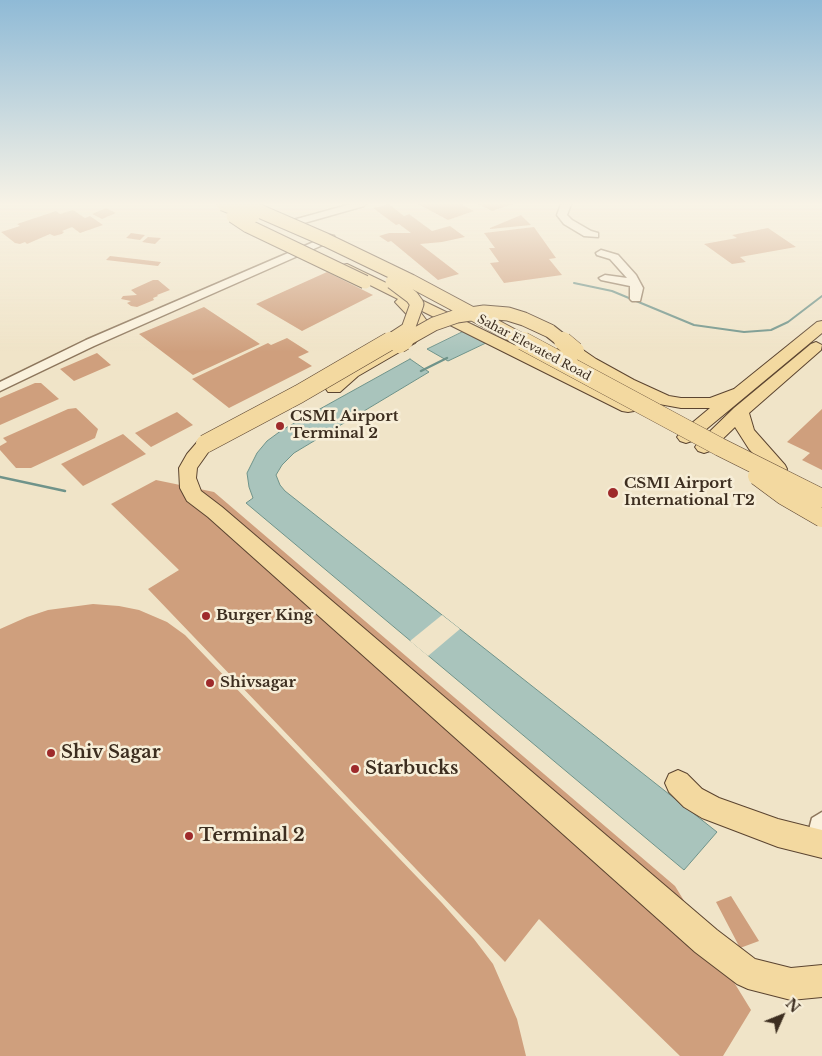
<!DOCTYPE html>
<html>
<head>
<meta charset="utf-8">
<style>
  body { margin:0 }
  #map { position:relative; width:822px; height:1056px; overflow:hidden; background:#f0e4c8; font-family:"Libre Baskerville",serif }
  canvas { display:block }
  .north { position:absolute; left:757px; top:991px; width:50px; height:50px; -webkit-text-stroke:4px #f7eed8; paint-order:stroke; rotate:46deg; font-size:14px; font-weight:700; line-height:20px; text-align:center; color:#3d2e20 }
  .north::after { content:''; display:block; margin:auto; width:18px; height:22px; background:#3d2e20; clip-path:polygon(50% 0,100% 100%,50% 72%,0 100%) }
</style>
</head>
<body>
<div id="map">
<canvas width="822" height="1056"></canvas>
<div class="north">N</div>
</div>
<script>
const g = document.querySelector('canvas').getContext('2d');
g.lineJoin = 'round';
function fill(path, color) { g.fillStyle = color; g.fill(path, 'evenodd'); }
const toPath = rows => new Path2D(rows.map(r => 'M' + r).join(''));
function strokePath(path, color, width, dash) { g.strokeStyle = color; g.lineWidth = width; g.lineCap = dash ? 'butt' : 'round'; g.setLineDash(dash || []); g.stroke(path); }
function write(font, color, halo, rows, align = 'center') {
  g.font = font + ' "Libre Baskerville",serif'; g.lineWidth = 5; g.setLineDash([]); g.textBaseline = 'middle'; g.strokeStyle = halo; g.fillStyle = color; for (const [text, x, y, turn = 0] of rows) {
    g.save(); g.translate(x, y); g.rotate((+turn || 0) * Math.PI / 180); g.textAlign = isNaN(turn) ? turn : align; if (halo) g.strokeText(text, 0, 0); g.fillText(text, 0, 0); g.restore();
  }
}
const water = toPath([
  [466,330,488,342,448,361,427,349,466,330],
  [410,359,429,372,294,453,282,465,276,475,280,485,285,491,717,832,684,870,246,503,253,498,249,487,247,473,257,453,267,441,282,430,410,359]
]);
fill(water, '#a9c4bc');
strokePath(water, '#6f938a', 1);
fill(toPath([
  [442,615,460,629,428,656,410,641]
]), '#f0e4c8');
strokePath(toPath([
  [574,283,612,291,694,325,744,332,771,330,788,322,822,296]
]), '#6f938a', 2);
strokePath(toPath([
  [421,371,447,358],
  [0,477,65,491]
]), '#6f938a', 2.5);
fill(toPath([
  [389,204,404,216,409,214,432,231,450,226,465,237,442,242,420,244,459,274,438,280,391,241,388,242,379,236,389,233,411,233,399,224,396,225,373,208],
  [418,204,461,204,474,211,448,220],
  [478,204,513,204,492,211],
  [106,208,116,213,102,219,92,214],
  [73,210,85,218,90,216,103,225,80,233,72,227,62,231,64,232,62,234,54,236,50,234,27,244,25,242,20,244,15,243,1,232,20,226,17,224,56,211,60,214],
  [521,215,531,225,490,229,490,228],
  [534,227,556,258,549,259,562,275,504,283,490,263,499,262,489,248,495,248,484,233],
  [768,228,796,247,740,257,746,262,732,264,704,244,737,238,732,235],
  [131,233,145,235,140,240,126,238],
  [148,237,161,238,155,244,142,242],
  [110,256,161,262,158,266,106,260],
  [327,272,373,295,302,331,256,304],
  [153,280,158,280,170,290,157,295,158,296,153,298,154,300,137,307,131,306,127,303,131,301,121,299,123,296,137,295,131,290],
  [204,307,260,344,193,375,139,334],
  [287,338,309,352,298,357,312,366,229,408,192,379,268,343,271,345],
  [97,353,111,365,74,381,60,369],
  [35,383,41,383,59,399,0,425,0,398],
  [76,408,98,429,95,438,31,468,16,468,0,450,0,446,7,442,3,438,68,409],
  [822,409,822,470,802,460,810,453,787,442],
  [177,412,193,425,151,447,135,433],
  [123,434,146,454,83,486,61,464],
  [156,480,214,492,675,886,751,1010,723,1056,680,1056,539,919,505,962,148,589,179,570,111,504],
  [93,604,119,606,139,610,167,622,185,635,442,903,474,939,493,964,517,1019,526,1056,0,1056,0,629,27,617,48,610],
  [731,896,759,941,740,948,716,902]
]), '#cf9f7d');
const minor = toPath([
  [351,204,366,204,364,206,297,225,292,222,293,220,351,204],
  [561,204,571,204,567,215,572,220,591,231,598,233,598,237,584,236,564,224,557,215,561,204],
  [330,235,334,236,335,238,334,240,94,346,0,391,0,382,86,340,330,235],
  [601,250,618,255,636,275,643,288,640,301,632,301,630,299,630,286,601,280,599,278,605,275,627,278,610,259,597,255,596,253,601,250],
  [822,812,822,855,820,855,812,852,807,837,812,818,822,812]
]);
const major = toPath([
  [347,264,634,403,636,407,634,411,628,412,622,411,418,309,427,321,427,328,415,343,358,376,340,392,328,392,326,389,328,386,346,370,405,337,413,327,413,321,395,302,398,299,342,271,340,268,342,265,347,264],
  [822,321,822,333,692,441,686,443,680,441,677,437,680,433,710,408,681,408,659,404,622,386,584,365,567,351,570,348,575,346,580,348,596,359,634,380,669,396,681,398,710,398,734,389,817,322,822,321],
  [816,342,822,345,821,350,749,413,754,430,785,465,787,469,785,473,778,475,771,473,749,449,735,427,710,451,704,453,698,451,695,447,698,443,734,408,811,344,816,342],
  [205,438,211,440,214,444,197,468,196,478,201,491,222,507,717,930,755,959,791,968,822,965,822,997,791,1000,748,989,737,984,695,952,208,517,187,501,180,488,179,468,187,454,199,440,205,438],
  [678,770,687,774,702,789,719,798,778,819,822,830,822,858,778,847,702,818,684,807,669,792,665,783,669,774,678,770]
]);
strokePath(minor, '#8d765c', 3);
strokePath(major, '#5b4430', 2);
fill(minor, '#faf1dc');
fill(major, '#f3d9a0');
const majorBridgeFar1 = toPath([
  [223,204,253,216],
  [243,204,326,240,411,281,525,342],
  [233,216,248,226,365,282],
  [388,342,408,329,417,304,412,297,392,282],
  [402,342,434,324,457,316,484,312,508,314,524,319,550,331,564,342]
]);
const majorBridge = toPath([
  [523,341,720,447,822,498],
  [563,341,575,351],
  [399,344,404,341],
  [205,444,299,394,390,341],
  [757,476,784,496,822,518]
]);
strokePath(majorBridgeFar1, '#5b4430', 15, []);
strokePath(majorBridge, '#5b4430', 19, []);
strokePath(majorBridgeFar1, '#f3d9a0', 13);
strokePath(majorBridge, '#f3d9a0', 18);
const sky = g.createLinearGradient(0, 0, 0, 352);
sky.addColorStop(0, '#8fbad6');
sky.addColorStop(0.58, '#f8f3e6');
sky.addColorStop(1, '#f8f3e600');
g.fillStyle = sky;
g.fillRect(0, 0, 822, 352);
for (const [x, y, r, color] of [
  [280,426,5,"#9e2a2b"],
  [613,493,6,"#9e2a2b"],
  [206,616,5,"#9e2a2b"],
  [210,683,5,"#9e2a2b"],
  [51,753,5,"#9e2a2b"],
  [355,769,5,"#9e2a2b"],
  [189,836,5,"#9e2a2b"]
]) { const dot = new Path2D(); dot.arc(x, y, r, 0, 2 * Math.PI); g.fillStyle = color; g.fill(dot); strokePath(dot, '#f7eed8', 2); }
write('12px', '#3d2e20', '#f7eed8', [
  ["Sahar Elevated Road",534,348,28]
]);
write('bold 15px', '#3d2e20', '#f7eed8', [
  ["CSMI Airport",290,417],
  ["Terminal 2",290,434],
  ["CSMI Airport",624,484],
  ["International T2",624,501],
  ["Burger King",216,616],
  ["Shivsagar",220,683]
], 'left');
write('bold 18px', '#3d2e20', '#f7eed8', [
  ["Shiv Sagar",61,753],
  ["Starbucks",365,769],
  ["Terminal 2",199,836]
], 'left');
</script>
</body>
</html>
